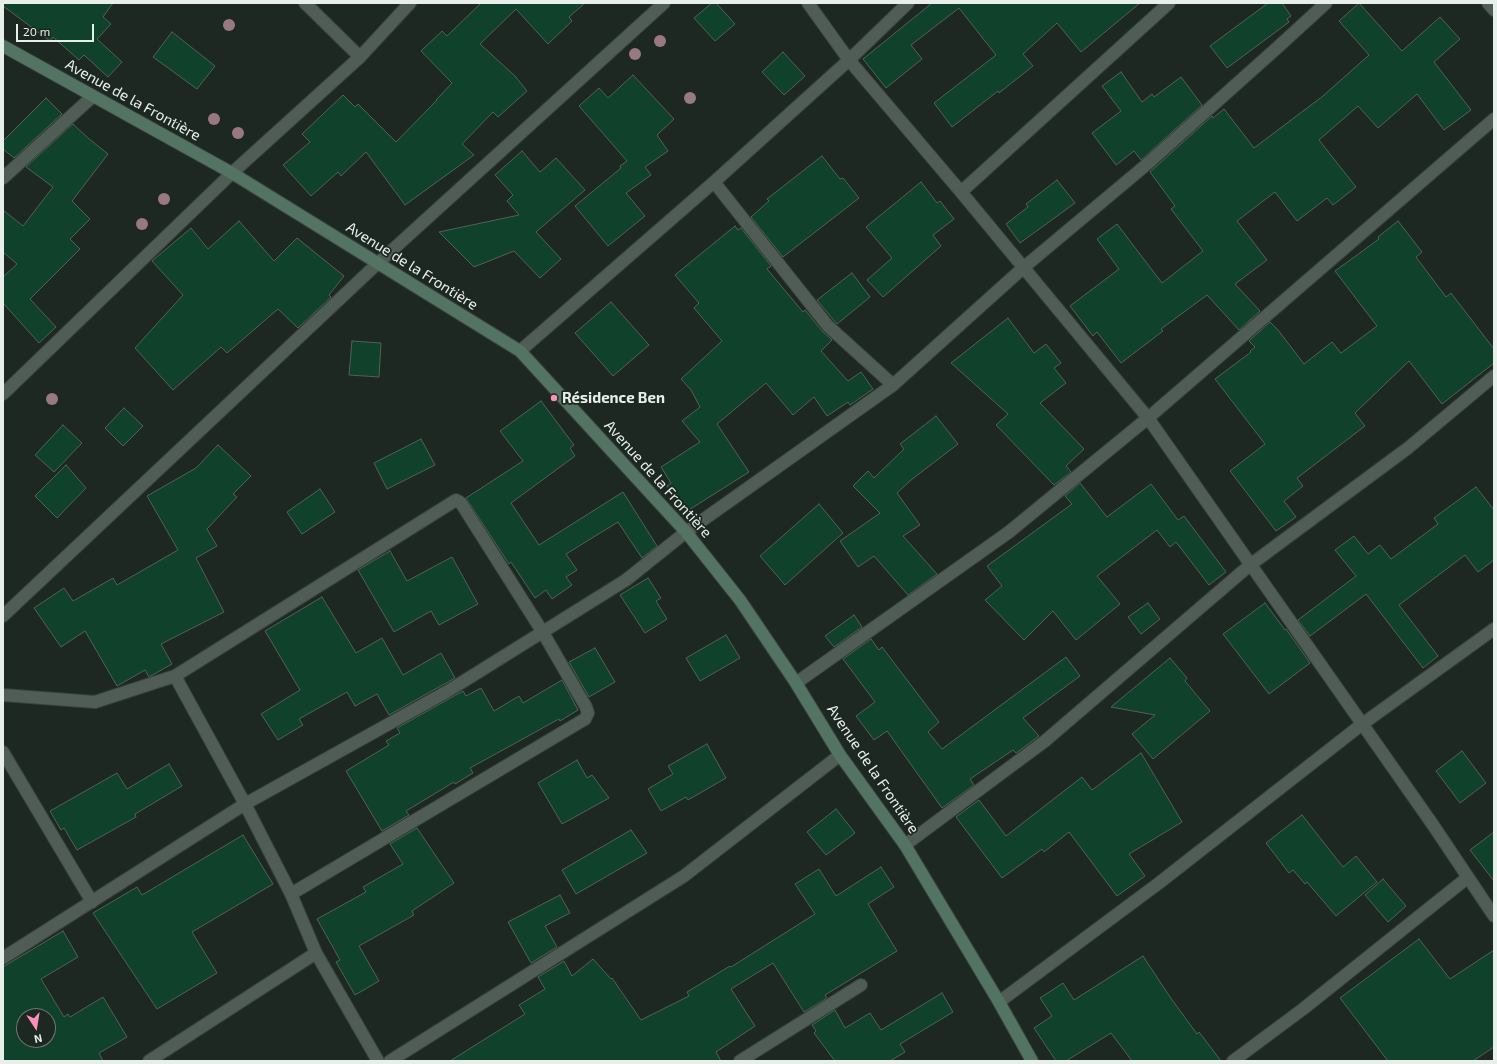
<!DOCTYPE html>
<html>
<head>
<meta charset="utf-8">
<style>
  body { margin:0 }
  #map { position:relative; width:1497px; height:1064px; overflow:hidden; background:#1c2821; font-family:"Exo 2",sans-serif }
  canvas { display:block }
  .frame { position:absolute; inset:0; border:4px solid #e8efeb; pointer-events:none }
  .north { position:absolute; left:16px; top:1008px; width:40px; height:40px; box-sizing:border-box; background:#1c2821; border:1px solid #6e7872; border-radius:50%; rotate:168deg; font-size:11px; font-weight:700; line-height:16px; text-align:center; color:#e8efeb }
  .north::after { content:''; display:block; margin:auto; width:14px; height:18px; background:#fe8ebb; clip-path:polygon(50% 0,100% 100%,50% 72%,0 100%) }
  .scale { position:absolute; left:16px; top:24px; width:78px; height:18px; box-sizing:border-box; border:2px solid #e8efeb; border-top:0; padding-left:5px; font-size:12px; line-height:14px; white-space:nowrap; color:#e8efeb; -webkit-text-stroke:3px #1c2821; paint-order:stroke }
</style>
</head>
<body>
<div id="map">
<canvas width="1497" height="1064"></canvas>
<div class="frame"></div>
<div class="north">N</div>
<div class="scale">20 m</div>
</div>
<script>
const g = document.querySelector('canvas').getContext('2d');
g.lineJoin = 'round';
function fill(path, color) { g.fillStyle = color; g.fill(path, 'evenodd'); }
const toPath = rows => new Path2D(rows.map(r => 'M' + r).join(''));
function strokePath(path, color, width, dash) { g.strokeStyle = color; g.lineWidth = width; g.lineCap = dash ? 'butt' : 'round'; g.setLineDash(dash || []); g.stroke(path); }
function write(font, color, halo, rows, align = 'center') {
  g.font = font + ' "Exo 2",sans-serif'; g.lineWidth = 3.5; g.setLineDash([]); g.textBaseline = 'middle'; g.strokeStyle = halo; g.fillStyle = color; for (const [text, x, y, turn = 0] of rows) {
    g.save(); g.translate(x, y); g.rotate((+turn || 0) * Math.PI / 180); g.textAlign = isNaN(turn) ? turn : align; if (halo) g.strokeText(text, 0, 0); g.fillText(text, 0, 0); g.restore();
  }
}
const building = toPath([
  [3,3,113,3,103,17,111,24,97,39,122,62,108,77,84,55,79,60,53,37,50,41,3,6,3,3],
  [481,3,585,3,569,17,572,21,548,44,516,9,480,44,515,76,527,91,498,117,493,112,462,144,474,155,405,205,366,152,341,176,338,172,311,196,283,165,310,142,302,134,343,95,355,107,358,104,396,142,437,100,436,100,452,83,421,51,442,31,447,36,481,3],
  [712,3,716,3,735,24,715,41,694,18,712,3],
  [932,3,1140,3,1081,52,1057,23,1023,54,1033,66,999,93,998,91,952,127,934,103,996,55,959,8,911,45,922,59,886,88,863,59,932,3],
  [1268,3,1282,3,1291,16,1287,19,1289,22,1227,68,1210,46,1268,3],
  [1359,3,1402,51,1440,17,1460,39,1434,62,1471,110,1444,130,1417,94,1378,128,1358,106,1319,140,1356,187,1333,205,1327,198,1297,221,1275,192,1237,221,1267,260,1235,284,1260,311,1239,330,1207,295,1161,329,1163,331,1121,363,1097,332,1093,336,1070,306,1119,269,1097,239,1117,224,1162,283,1203,251,1171,209,1175,206,1150,172,1212,116,1213,118,1224,109,1254,148,1323,96,1369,55,1339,21,1359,3],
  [172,32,215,66,197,89,153,57,172,32],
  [783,52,805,76,784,95,762,72,783,52],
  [1121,72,1142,102,1152,94,1154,97,1181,77,1202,105,1141,160,1134,151,1116,165,1092,133,1121,111,1102,86,1121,72],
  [633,75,674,119,657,135,668,151,645,167,651,175,626,193,645,216,608,246,575,206,621,168,620,166,627,161,579,106,599,88,608,98,633,75],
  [46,98,62,114,14,158,3,149,3,141,46,98],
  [73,124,88,138,108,154,72,201,90,219,70,239,80,249,30,299,56,327,39,343,3,303,3,277,17,264,3,252,3,210,23,226,53,187,26,167,73,124],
  [522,151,540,172,556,158,585,190,536,232,561,259,540,278,514,251,474,267,439,232,519,215,507,201,513,195,495,175,522,151],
  [822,156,840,179,843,178,859,198,783,257,751,217,769,201,767,199,822,156],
  [1057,180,1075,203,1020,243,1006,224,1028,207,1026,204,1057,180],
  [921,182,937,203,940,201,954,219,933,235,941,246,883,297,867,280,892,258,866,227,921,182],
  [239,221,274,261,297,238,344,276,329,295,331,297,298,328,278,309,227,353,221,347,173,390,135,348,183,295,152,261,191,228,208,249,239,221],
  [1398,221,1422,252,1416,257,1446,297,1451,293,1494,349,1494,363,1442,404,1409,361,1355,413,1365,426,1297,478,1303,486,1284,501,1296,517,1276,531,1230,471,1265,444,1215,379,1251,352,1250,351,1255,347,1249,341,1270,322,1278,330,1304,364,1332,342,1341,353,1377,326,1335,271,1379,239,1378,237,1398,221],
  [735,226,738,230,741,228,771,266,767,269,803,312,805,310,822,331,832,340,821,351,848,381,861,372,873,389,850,405,848,402,827,416,814,397,793,415,766,383,717,424,749,472,684,513,667,486,671,483,661,467,700,442,682,421,700,407,691,390,681,379,722,341,694,308,699,303,675,275,735,226],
  [852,273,870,297,837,324,817,300,852,273],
  [611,302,649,345,613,376,575,333,611,302],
  [1008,318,1034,353,1046,344,1061,363,1054,368,1066,383,1040,403,1084,449,1066,466,1071,472,1054,485,996,425,1008,414,951,363,1008,318],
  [352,341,381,343,379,377,349,375,352,341],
  [541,401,574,445,570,448,575,456,511,503,539,545,623,492,657,546,642,558,618,522,566,554,577,570,566,577,572,585,552,599,546,590,535,598,511,562,509,564,466,498,523,461,500,431,541,401],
  [124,408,143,426,123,446,105,428,124,408],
  [936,416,958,444,911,480,897,493,920,525,903,536,937,574,908,595,874,556,858,567,840,541,880,513,853,486,868,471,874,478,904,449,900,444,936,416],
  [63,425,82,443,54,472,35,455,63,425],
  [421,439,435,465,387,489,374,463,421,439],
  [218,445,251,476,233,494,237,497,207,529,217,546,196,558,224,612,161,644,172,664,149,677,145,670,117,686,85,631,61,647,34,608,64,588,73,601,113,578,117,585,178,550,147,496,196,468,218,445],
  [66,465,86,488,57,518,35,496,66,465],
  [1080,483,1107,517,1151,484,1178,520,1184,516,1226,572,1209,585,1176,542,1170,547,1157,530,1097,576,1120,604,1076,640,1053,611,1024,640,985,600,1002,586,987,566,1072,504,1065,496,1080,483],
  [1476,487,1494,510,1494,560,1478,572,1465,555,1399,605,1438,656,1423,668,1366,594,1310,636,1298,620,1356,576,1335,550,1354,536,1368,554,1380,545,1391,559,1438,524,1434,518,1476,487],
  [320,489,335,512,302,534,287,512,320,489],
  [819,504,843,533,785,585,760,556,819,504],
  [390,551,407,581,452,557,478,604,439,625,431,611,394,632,358,570,390,551],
  [648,578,661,598,656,601,667,619,645,633,620,595,648,578],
  [322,597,356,653,382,638,403,675,441,653,455,678,389,715,377,694,355,706,347,692,299,719,303,725,278,740,261,714,300,690,265,631,322,597],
  [1148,603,1160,619,1141,634,1128,617,1148,603],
  [1265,603,1285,630,1286,629,1310,663,1269,694,1223,634,1265,603],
  [854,615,862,627,834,647,825,636,854,615],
  [726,635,740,658,700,681,686,658,726,635],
  [871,639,879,650,882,647,939,722,928,732,942,749,1066,657,1080,676,1023,718,1039,736,1016,753,1013,750,970,779,974,785,942,808,887,731,874,740,856,716,875,702,843,659,871,639],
  [595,648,615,682,589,697,569,662,595,648],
  [1170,658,1187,678,1185,681,1210,711,1153,759,1132,734,1155,715,1111,707,1170,658],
  [562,680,578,710,560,721,559,719,470,768,473,773,455,784,454,782,406,811,409,815,382,831,346,771,389,745,386,741,400,733,397,728,463,691,466,696,481,688,494,711,519,696,523,703,562,680],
  [707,744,726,778,688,800,686,797,661,811,648,789,673,774,668,766,707,744],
  [1462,751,1486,783,1460,803,1436,771,1462,751],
  [1141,753,1182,822,1129,854,1145,876,1117,896,1069,832,1044,852,1042,849,1002,878,956,817,979,800,1006,836,1082,777,1092,790,1141,753],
  [577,760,587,778,592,775,609,798,562,824,538,783,577,760],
  [169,764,182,786,135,814,136,817,77,850,64,828,61,830,50,811,117,773,127,789,169,764],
  [836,809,855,833,826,855,807,832,836,809],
  [1302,815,1343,867,1356,856,1377,882,1336,916,1307,882,1305,884,1293,870,1289,873,1266,843,1302,815],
  [417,828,454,883,412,911,414,915,359,946,379,981,355,995,336,962,340,960,317,919,366,892,363,887,403,864,390,844,417,828],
  [631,830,647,853,576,894,562,870,631,830],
  [1494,832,1494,881,1470,850,1494,832],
  [243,835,273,884,192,932,217,973,157,1009,93,913,137,887,142,895,243,835],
  [881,867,894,887,868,904,897,951,825,995,827,998,804,1012,773,963,731,989,755,1026,716,1052,721,1061,450,1061,525,1014,519,1005,545,989,538,977,564,961,572,976,593,959,611,979,612,978,641,1020,689,996,687,992,730,966,731,967,815,914,795,884,819,869,836,896,881,867],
  [1383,879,1406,906,1388,922,1365,895,1383,879],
  [560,895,570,913,545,926,557,947,531,963,508,922,560,895],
  [63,931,78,957,41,979,64,1017,68,1014,70,1017,103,997,127,1037,99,1053,103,1061,3,1061,3,967,63,931],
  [24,1016,48,1016,48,1040,24,1040,24,1016],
  [1419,939,1450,979,1494,950,1494,1047,1473,1061,1388,1061,1340,998,1419,939],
  [1143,956,1170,997,1197,1034,1199,1032,1221,1061,1132,1061,1111,1033,1066,1061,1056,1061,1034,1028,1052,1016,1040,998,1063,983,1074,1000,1143,956],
  [942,993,953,1012,900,1044,905,1052,890,1061,835,1061,814,1033,816,1031,812,1025,835,1010,845,1028,870,1013,881,1030,942,993]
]);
fill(building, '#10412a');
strokePath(building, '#546159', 1);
const street = toPath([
  [305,3,360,57],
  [808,3,849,60,961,192,1148,418,1433,825,1494,916],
  [1488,3,1494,10],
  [3,178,92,97],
  [714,182,828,326,893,385],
  [961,192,1169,3],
  [520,351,714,182,849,60,908,3],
  [3,394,232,173,360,57,410,3],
  [3,616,378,263,664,3],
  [175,676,245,804,291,894,316,953,378,1061],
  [796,683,1009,532,1148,418,1494,119],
  [3,695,95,702,175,676,456,500,461,503,542,631,586,707,588,713,585,719,291,894],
  [3,752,92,902],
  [905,845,1045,741,1250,565,1408,448,1494,376],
  [3,958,245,804,448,691,626,580,686,532,893,385,1023,268,1146,165,1278,47,1326,3],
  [999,1002,1159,883,1361,725,1494,629],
  [149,1061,316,953],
  [390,1061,684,876,840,755],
  [740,1061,861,985],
  [1233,1061,1303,1009,1467,878]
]);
const secondary = toPath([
  [3,46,232,173,520,351,686,532,740,600,796,683,840,755,905,845,999,1002,1032,1061]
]);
strokePath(street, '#38423c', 14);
strokePath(secondary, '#38423c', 14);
strokePath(street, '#505d56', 12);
strokePath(secondary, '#547463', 12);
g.fillStyle = '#987882';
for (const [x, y] of [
  [229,25],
  [660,41],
  [635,54],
  [690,98],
  [214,119],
  [238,133],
  [164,199],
  [142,224],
  [52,399]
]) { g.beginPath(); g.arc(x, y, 6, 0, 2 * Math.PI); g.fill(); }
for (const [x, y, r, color] of [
  [554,398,4,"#fe8ebb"]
]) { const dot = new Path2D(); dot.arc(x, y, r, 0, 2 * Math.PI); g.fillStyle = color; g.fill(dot); strokePath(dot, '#1c2821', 1.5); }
write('15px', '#e8efeb', '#1c2821', [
  ["Avenue de la Frontière",133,100,29],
  ["Avenue de la Frontière",412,266,32],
  ["Avenue de la Frontière",658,479,48],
  ["Avenue de la Frontière",873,769,56]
]);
write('bold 15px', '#e8efeb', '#1c2821', [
  ["Résidence Ben",562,398]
], 'left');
</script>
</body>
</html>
